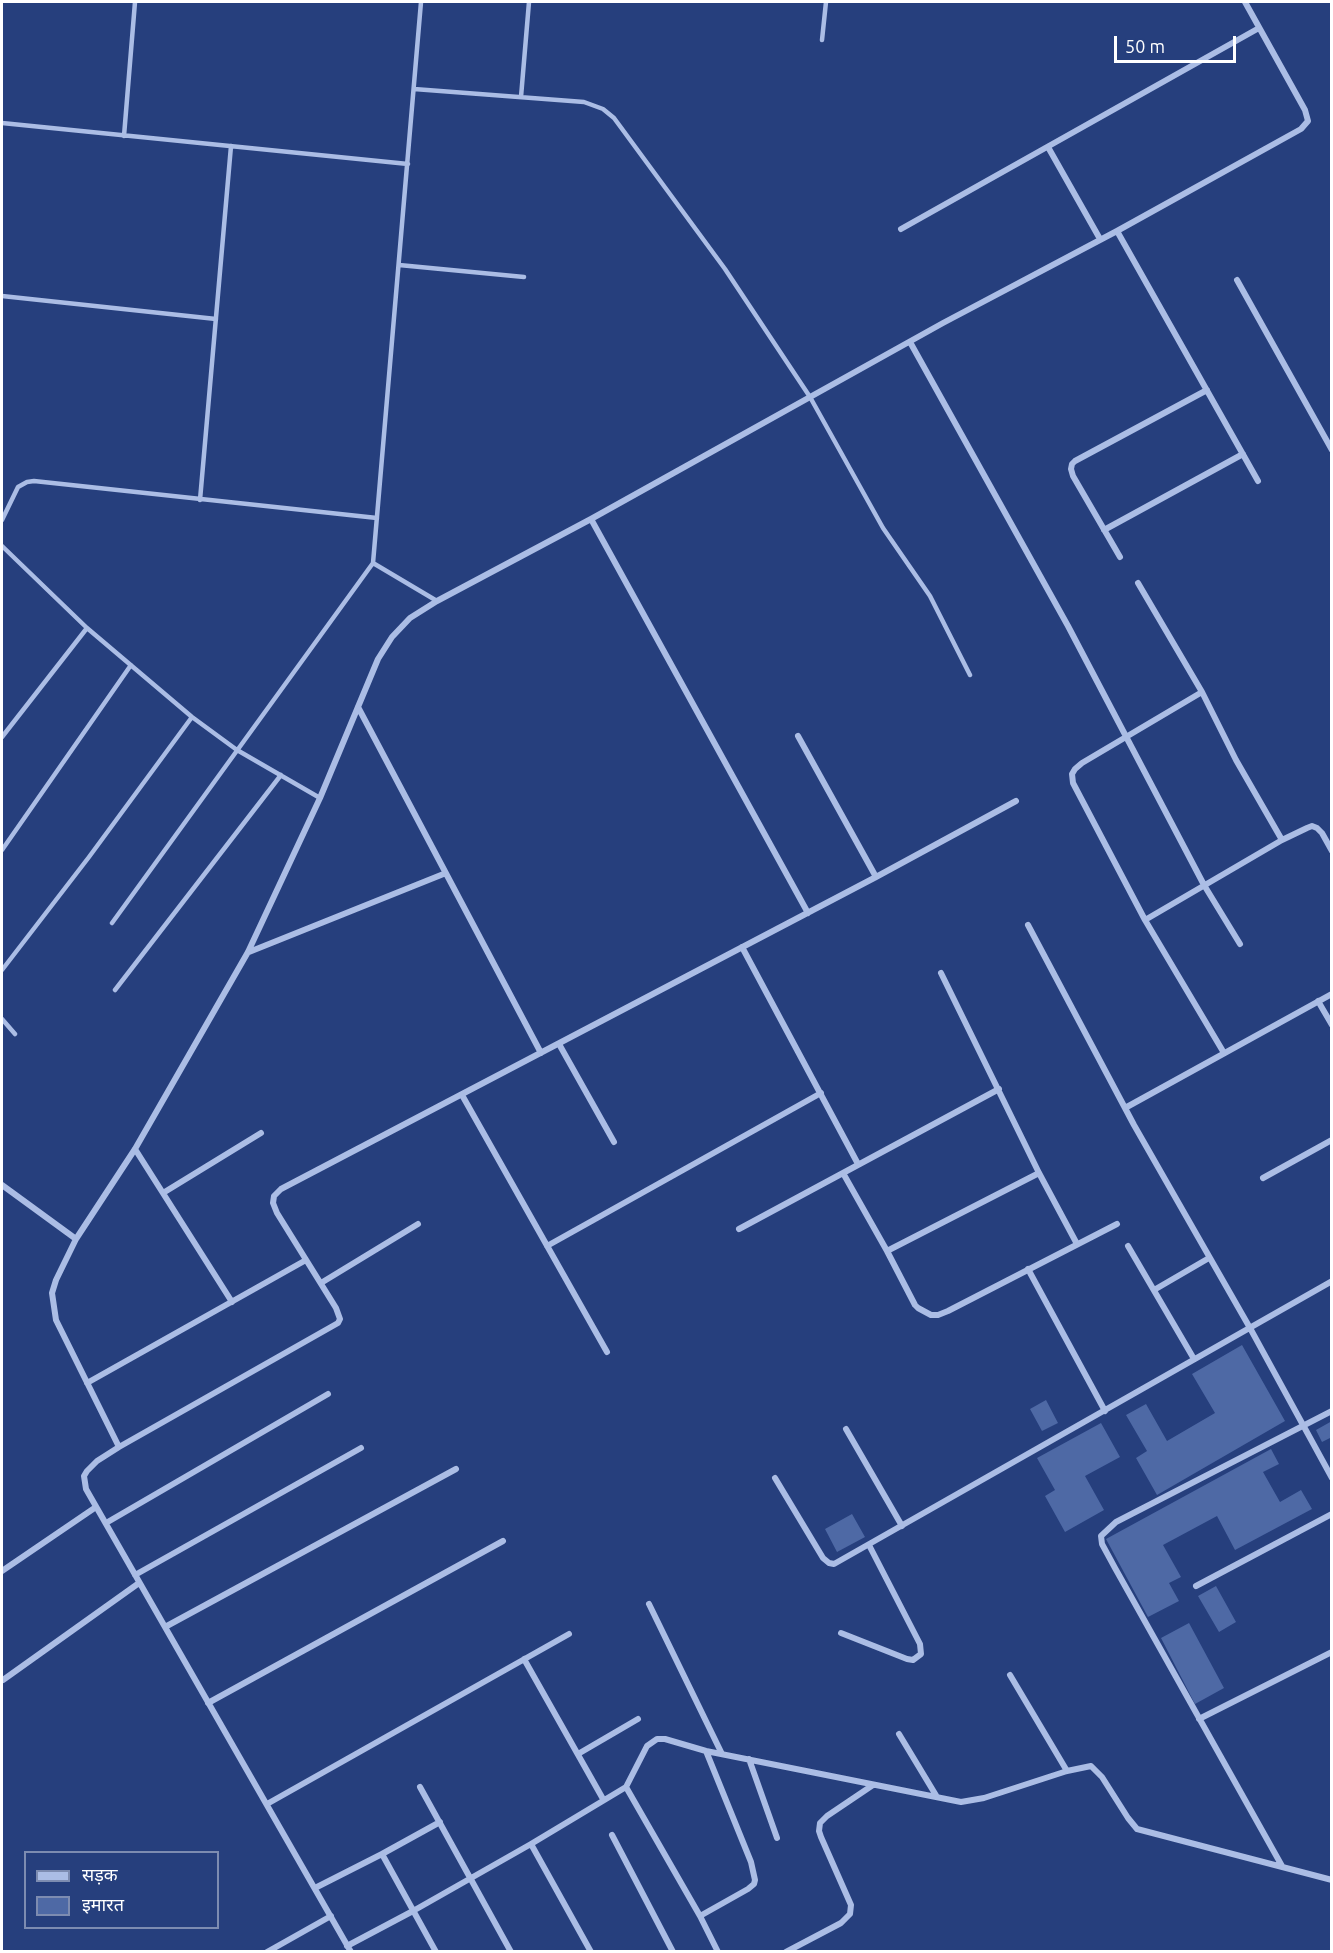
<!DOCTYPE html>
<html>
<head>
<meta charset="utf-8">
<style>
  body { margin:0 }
  #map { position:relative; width:1333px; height:1953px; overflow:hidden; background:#263f7d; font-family:Ubuntu,"Noto Sans Devanagari",sans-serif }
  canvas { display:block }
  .frame { position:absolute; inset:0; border:3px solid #fff; pointer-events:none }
  .legend { position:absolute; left:24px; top:1851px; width:195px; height:78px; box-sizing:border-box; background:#263f7d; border:2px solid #7d8cb1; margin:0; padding:8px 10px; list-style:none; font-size:18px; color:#fff }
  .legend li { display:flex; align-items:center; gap:12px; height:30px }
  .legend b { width:30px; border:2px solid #7d8cb1 }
  .scale { position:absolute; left:1114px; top:36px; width:122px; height:27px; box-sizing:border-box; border:3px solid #fff; border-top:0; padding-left:8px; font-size:18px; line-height:21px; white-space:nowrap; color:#fff; -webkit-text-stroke:4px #263f7d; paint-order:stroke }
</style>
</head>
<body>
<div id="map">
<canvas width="1333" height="1953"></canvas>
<div class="frame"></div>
<ul class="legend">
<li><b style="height:8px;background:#abbde5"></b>सड़क</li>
<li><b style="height:16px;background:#4e69a5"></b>इमारत</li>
</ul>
<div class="scale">50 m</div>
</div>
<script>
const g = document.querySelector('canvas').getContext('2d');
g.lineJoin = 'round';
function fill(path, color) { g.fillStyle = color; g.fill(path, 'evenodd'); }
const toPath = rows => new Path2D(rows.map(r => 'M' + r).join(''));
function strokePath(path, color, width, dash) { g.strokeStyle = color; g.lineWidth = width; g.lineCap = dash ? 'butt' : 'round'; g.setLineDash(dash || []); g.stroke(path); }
fill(toPath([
  [1242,1345,1285,1421,1157,1495,1136,1458,1147,1451,1126,1415,1146,1404,1167,1441,1215,1413,1192,1374],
  [1046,1400,1058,1423,1042,1431,1030,1409],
  [1332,1421,1332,1437,1322,1442,1316,1430],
  [1101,1423,1120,1457,1085,1476,1104,1510,1065,1532,1045,1496,1055,1490,1037,1458],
  [1271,1449,1279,1464,1263,1472,1280,1502,1301,1490,1312,1509,1235,1550,1217,1516,1163,1545,1181,1577,1169,1583,1179,1601,1148,1617,1106,1539],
  [852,1514,865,1537,837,1552,825,1529],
  [1216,1586,1236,1622,1219,1632,1198,1596],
  [1189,1623,1224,1688,1195,1704,1161,1638]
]), '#4e69a5');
strokePath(toPath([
  [822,40,826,2],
  [414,89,584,102,603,109,614,118,725,269,810,397,883,528,930,596,970,675],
  [521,97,529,2],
  [2,123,408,164],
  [124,136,135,2],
  [399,265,524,277],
  [2,296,216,319],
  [200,500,231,146],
  [2,520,18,487,27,482,34,481,377,518],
  [2,546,87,628,192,717,237,750,320,798],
  [373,563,437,601],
  [2,737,87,628],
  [2,850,131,665],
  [112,923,373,563,421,2],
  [2,970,89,857,192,717],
  [115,990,281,775],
  [2,1019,15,1034]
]), '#abbde5', 4.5);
strokePath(toPath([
  [1048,147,1100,239],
  [901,229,1259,28],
  [1117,231,1258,481],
  [1237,280,1332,450],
  [910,342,1068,626,1204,885,1240,944],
  [591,519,808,913],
  [1104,530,1243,454],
  [1120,557,1073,476,1071,469,1072,464,1075,461,1207,390],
  [1138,583,1202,692,1236,760,1282,840],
  [1202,692,1082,763,1075,769,1072,774,1073,783,1145,920,1224,1053],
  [358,707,541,1053],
  [798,736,876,877],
  [1145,920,1282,840,1307,828,1312,826,1317,828,1322,833,1332,851],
  [1028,925,1134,1125,1250,1328,1332,1478],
  [742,947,858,1164],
  [249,952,446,873],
  [941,973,1039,1173,1077,1244],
  [1318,1001,1332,1025],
  [559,1044,614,1142],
  [462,1095,607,1352],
  [1125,1108,1332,994],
  [135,1149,232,1302],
  [843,1173,887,1251,915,1305,918,1308,931,1315,938,1315,948,1311,1117,1224],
  [1263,1178,1332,1140],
  [2,1185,76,1239],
  [163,1193,261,1133],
  [739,1229,999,1089],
  [547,1246,821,1093],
  [1128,1246,1194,1359],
  [887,1251,1039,1173],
  [1028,1269,1105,1411],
  [321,1283,418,1224],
  [1154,1290,1209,1258],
  [87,1383,306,1260],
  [846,1429,902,1526],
  [119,1447,338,1323,340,1319,336,1308,277,1213,273,1203,274,1196,281,1189,876,877,1016,801],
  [775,1478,823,1558,829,1563,834,1564,1332,1281],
  [106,1523,328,1394],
  [2,1571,96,1507],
  [135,1575,361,1448],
  [1196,1586,1332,1514],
  [649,1604,722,1754],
  [165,1627,456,1469],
  [841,1633,907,1659,913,1660,921,1654,920,1644,869,1545],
  [524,1659,603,1799],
  [1010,1675,1067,1771],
  [3,1680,139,1583],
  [208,1703,503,1541],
  [1199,1719,1332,1652],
  [899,1734,937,1797],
  [578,1754,638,1719],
  [749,1759,777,1838],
  [420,1787,511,1952],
  [267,1804,569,1634],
  [612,1835,673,1952],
  [531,1844,626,1787],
  [382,1854,436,1952],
  [1282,1866,1115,1568,1102,1544,1101,1536,1116,1522,1332,1411],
  [315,1888,382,1854,440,1822],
  [700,1916,748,1889,754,1884,755,1880,751,1862,706,1751],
  [347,1946,413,1911,531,1844,591,1952],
  [267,1952,331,1916],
  [351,1952,86,1489,84,1476,87,1471,97,1461,119,1447,56,1320,52,1293,56,1280,76,1239,135,1149,248,952,320,798,378,659,392,637,410,618,437,601,591,519,943,323,1117,231,1301,129,1308,121,1305,110,1245,2],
  [718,1952,700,1916,626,1787,647,1746,657,1739,665,1739,706,1751,961,1802,984,1798,1067,1771,1091,1766,1102,1777,1128,1818,1137,1829,1332,1880],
  [786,1952,841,1923,850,1914,851,1905,821,1837,819,1831,820,1823,827,1816,873,1785]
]), '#abbde5', 6);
</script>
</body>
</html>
